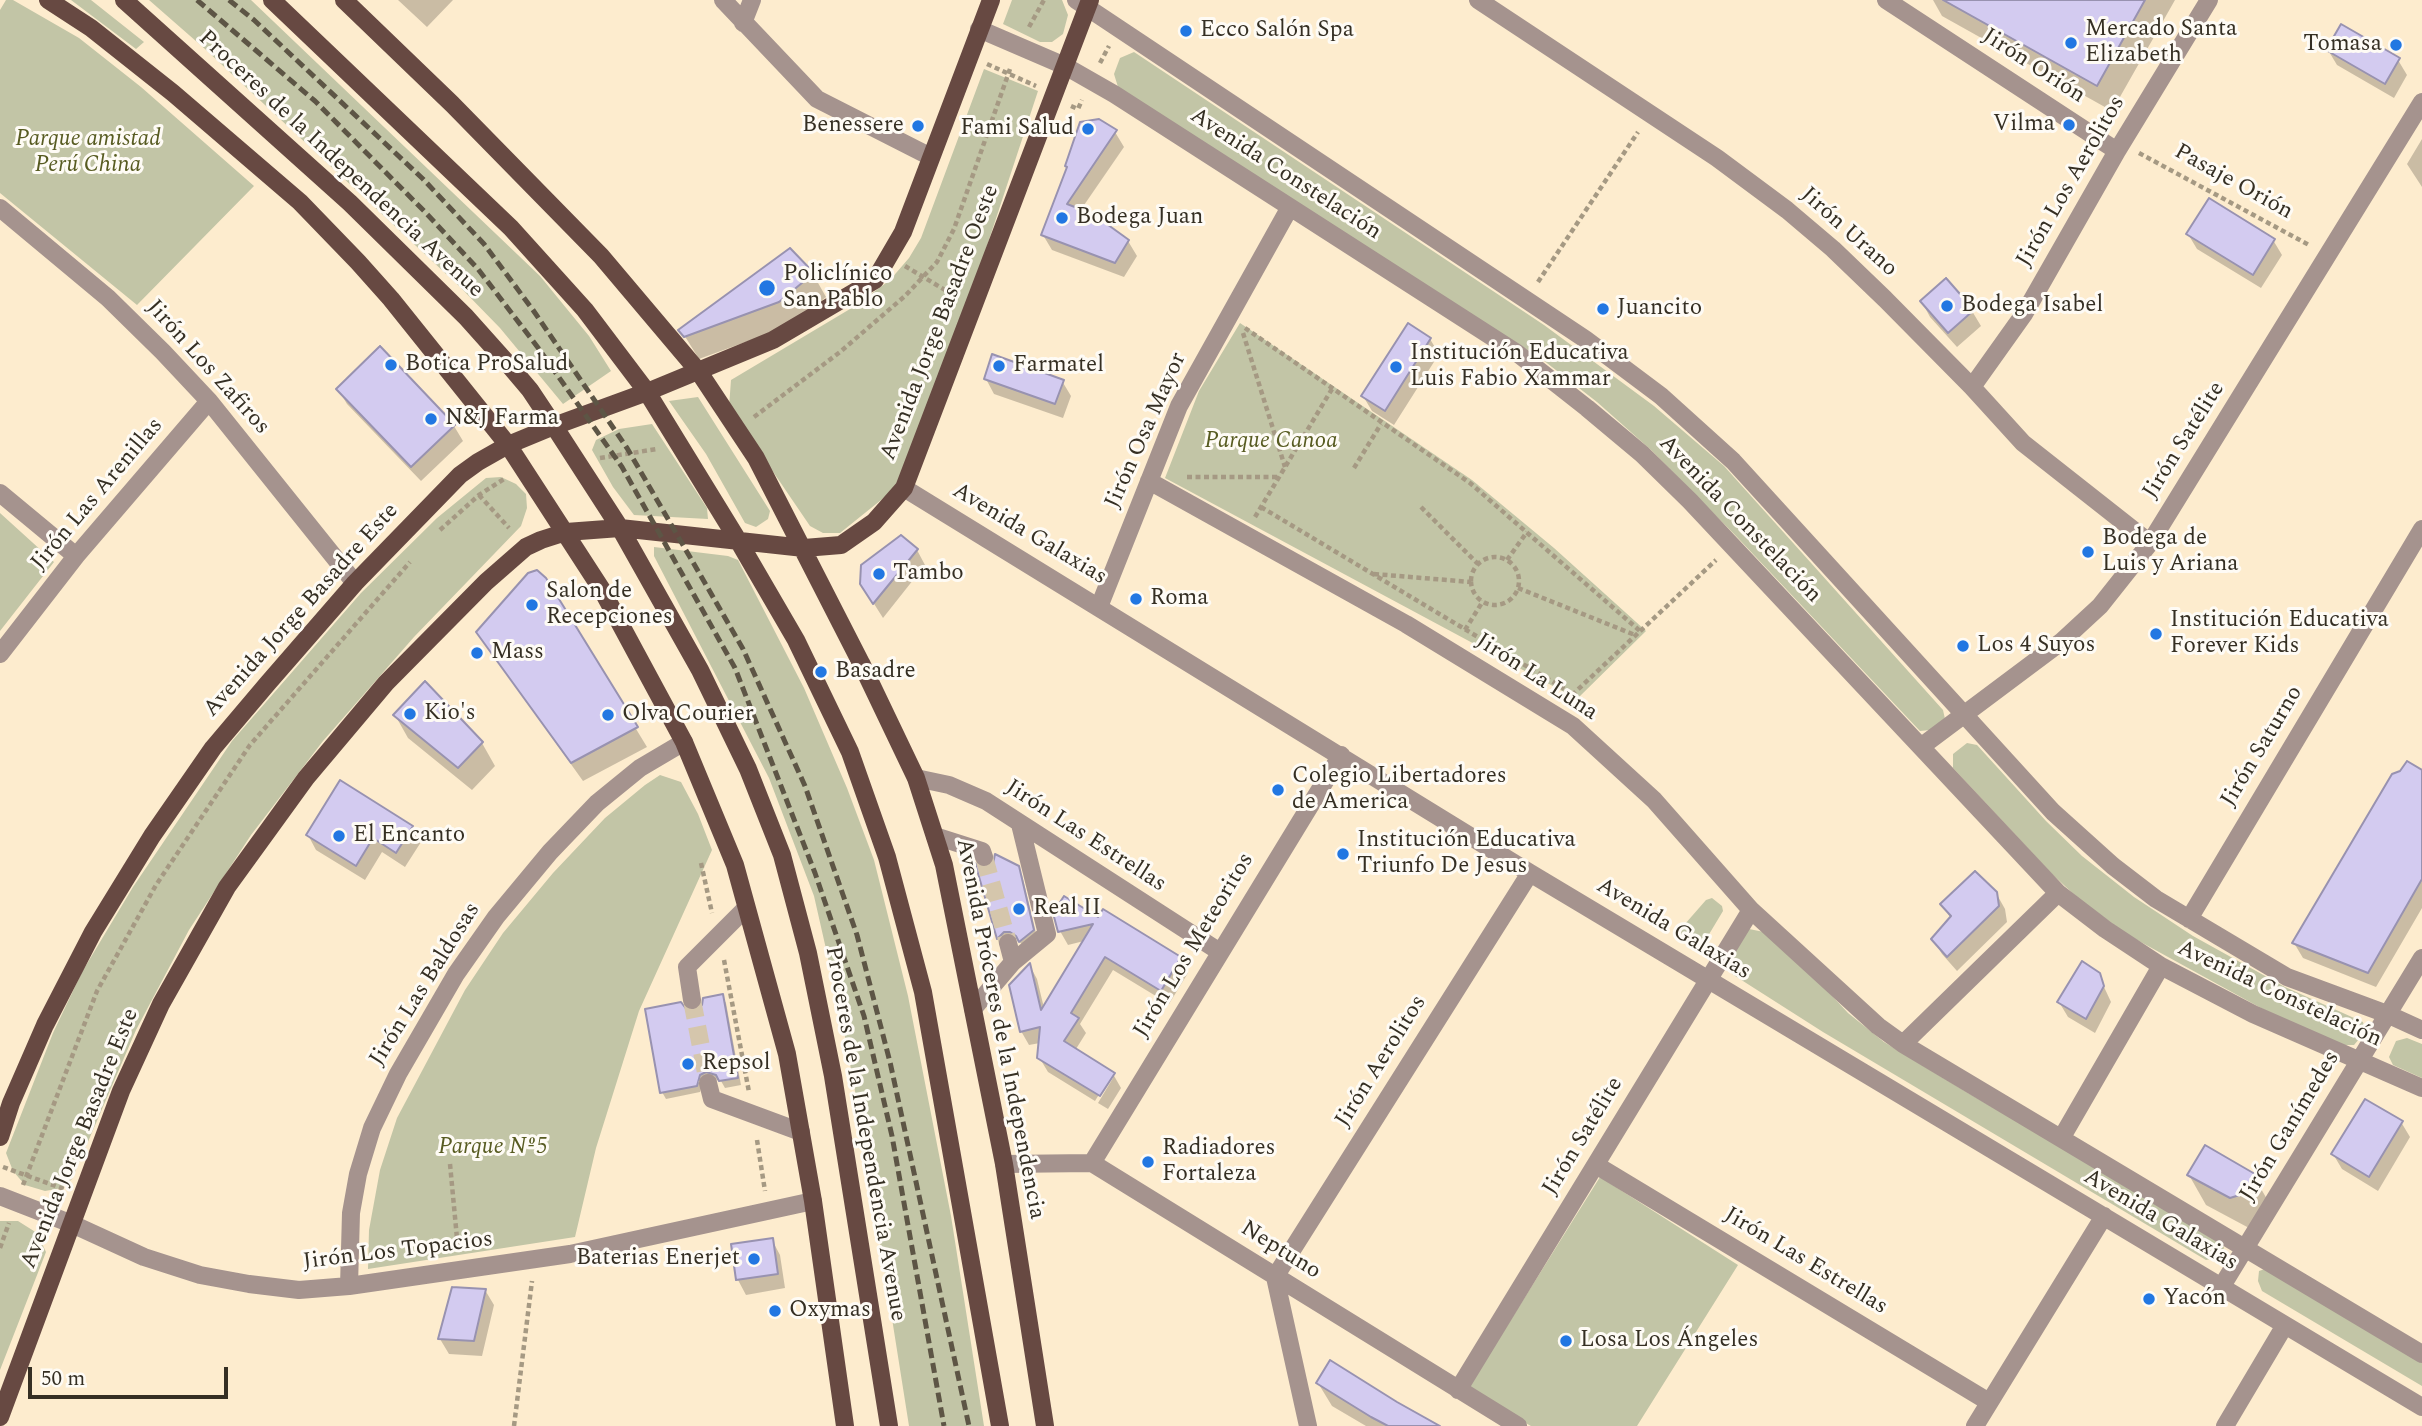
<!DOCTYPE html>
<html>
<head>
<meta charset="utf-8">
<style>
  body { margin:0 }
  #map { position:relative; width:2422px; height:1426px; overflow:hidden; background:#fdecce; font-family:Spectral,serif }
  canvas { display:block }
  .scale { position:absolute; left:28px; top:1367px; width:200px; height:32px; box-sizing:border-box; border:4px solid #352f23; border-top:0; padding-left:9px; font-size:21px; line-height:24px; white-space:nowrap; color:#352f23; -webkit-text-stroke:5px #fefbf5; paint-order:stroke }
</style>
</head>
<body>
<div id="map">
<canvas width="2422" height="1426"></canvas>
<div class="scale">50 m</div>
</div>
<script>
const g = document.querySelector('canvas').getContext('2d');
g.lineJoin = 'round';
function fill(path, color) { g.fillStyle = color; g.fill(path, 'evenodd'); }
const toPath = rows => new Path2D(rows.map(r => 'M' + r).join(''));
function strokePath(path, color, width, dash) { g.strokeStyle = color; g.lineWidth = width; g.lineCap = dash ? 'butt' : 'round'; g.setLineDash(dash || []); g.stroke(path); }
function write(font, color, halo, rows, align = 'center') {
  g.font = font + ' Spectral,serif'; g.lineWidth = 6; g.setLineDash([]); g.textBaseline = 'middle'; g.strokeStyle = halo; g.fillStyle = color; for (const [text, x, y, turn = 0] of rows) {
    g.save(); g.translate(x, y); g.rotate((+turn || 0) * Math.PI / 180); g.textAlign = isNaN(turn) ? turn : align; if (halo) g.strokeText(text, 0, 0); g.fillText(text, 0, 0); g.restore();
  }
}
fill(toPath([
  [6,0,13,0,79,38,141,87,254,186,137,305,0,193,0,10],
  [71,0,91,0,144,42,136,49],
  [149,0,251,0,540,276,589,336,611,371,563,404,500,328,460,287,205,49],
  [1012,0,1062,0,1068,15,1063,34,1052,42,1040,42,1003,24],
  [1134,52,1544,325,1654,406,1724,466,1943,710,1945,719,1930,730,1920,731,1736,536,1651,450,1597,402,1543,360,1118,87,1114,74,1120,58],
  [984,69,1038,91,980,267,896,488,840,533,823,533,810,526,729,407,731,380,855,306,890,280,909,258,921,238],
  [1240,323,1472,480,1554,548,1646,631,1577,699,1165,478,1199,391],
  [698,397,770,511,768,519,756,527,745,523,706,454,669,401],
  [652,424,707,508,708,519,634,515,613,487,592,450,596,440,619,429],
  [501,477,516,484,526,494,527,508,521,526,414,637,323,741,251,835,189,930,136,1030,72,1179,62,1188,45,1191,25,1185,13,1171,6,1153,53,1033,82,972,133,887,190,803,232,741,361,593,437,518,486,478],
  [0,513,54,562,0,631],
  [654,547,728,556,738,560,804,688,847,788,874,860,908,996,951,1216,984,1426,909,1426,862,1129,841,1015,814,896,769,778,654,556],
  [1967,743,1977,745,2046,821,2082,856,2134,897,2193,936,2285,987,2363,1022,2365,1032,2354,1045,2341,1045,2270,1013,2128,935,2080,900,2052,874,1953,768,1953,754],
  [660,775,681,782,698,814,712,850,639,1011,596,1148,575,1237,368,1269,369,1230,380,1170,397,1118,465,990,503,933,553,873,605,818,645,785],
  [1712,898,1722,906,1723,911,1705,941,1694,945,1676,937,1678,932,1706,900],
  [1749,929,1764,932,1798,959,1848,1013,1884,1042,1968,1093,2221,1240,2224,1248,2216,1258,2206,1260,1823,1032,1732,974,1729,960],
  [2407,1038,2422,1044,2422,1078,2393,1065,2389,1057,2396,1041],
  [1600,1177,1738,1265,1637,1426,1531,1426,1467,1390],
  [0,1221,18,1221,37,1233,46,1252,0,1370],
  [2268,1268,2422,1363,2422,1386,2262,1291,2258,1281,2259,1271]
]), '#c2c5a6');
fill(toPath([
  [398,0,453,0,427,27],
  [1933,0,2175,0,2112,111,1942,16],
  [2328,50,2398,60,2407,75,2394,98,2337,65],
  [1115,132,1124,147,1080,211,1128,241,1137,256,1124,277,1052,250,1043,235,1069,169],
  [2422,139,2422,187,2407,164],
  [2188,234,2273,240,2282,255,2261,288,2197,249],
  [790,251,813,274,826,297,792,325,699,359,681,330],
  [1922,302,1972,311,1981,326,1957,347,1930,317],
  [1430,339,1439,354,1394,425,1372,411,1363,396],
  [986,379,1062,381,1071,396,1063,418,994,394],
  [338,389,454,426,463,441,421,481,347,404],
  [917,550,925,565,883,618,871,599],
  [545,579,647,747,583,781,490,651,478,632],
  [425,684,482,743,495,766,472,790,408,738,395,715],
  [2422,772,2422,908,2376,987,2303,958,2294,943],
  [412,827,421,842,405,867,382,852,365,880,316,850,308,835],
  [1017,867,1022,875,1037,937,1025,947,1015,938,1008,939,1003,944,978,868,981,870],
  [1996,893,2005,909,2007,922,1957,971,1942,954,1933,939,1951,919,1942,904],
  [1103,911,1180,959,1188,973,1169,1004,1113,970,1080,1024,1086,1033,1076,1049,1113,1074,1121,1088,1108,1109,1098,1103,1113,1078,1109,1078,1095,1101,1048,1072,1039,1057,1040,1043,1029,1045,1021,1031,1030,966,1037,979,1044,1008,1084,941,1068,945,1060,931,1098,919],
  [2098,974,2111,1002,2095,1033,2068,1017,2059,1002],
  [722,996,726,1003,741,1085,725,1088,721,1081,710,1078,703,1082,700,1092,666,1099,662,1092,695,1013],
  [2401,1122,2410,1137,2378,1191,2342,1169,2333,1154],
  [2189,1175,2253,1175,2271,1206,2249,1228,2206,1205],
  [772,1240,780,1255,785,1288,746,1295,738,1280],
  [454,1289,485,1290,494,1305,482,1356,449,1354,440,1339],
  [1318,1383,1437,1426,1366,1426,1332,1406]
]), '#0003');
const building = toPath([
  [1943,0,2145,0,2097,86,1943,0],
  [2341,24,2400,58,2385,84,2326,50,2341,24],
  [1099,119,1117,130,1067,204,1093,214,1129,240,1115,263,1041,235,1067,167,1065,166,1080,122,1099,119],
  [2209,198,2275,239,2253,275,2186,234,2209,198],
  [790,248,814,273,779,302,684,337,678,330,790,248],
  [1946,278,1974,310,1948,333,1920,301,1946,278],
  [1408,323,1431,338,1385,411,1361,396,1408,323],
  [380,346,455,425,411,467,336,389,380,346],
  [992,354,1064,380,1055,404,984,379,992,354],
  [901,535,918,549,873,604,860,584,861,565,901,535],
  [537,570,546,578,638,727,571,763,476,632,528,573,537,570],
  [425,681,483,742,458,768,393,715,425,681],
  [2407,761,2422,770,2422,879,2368,973,2292,943,2392,774,2400,771,2407,761],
  [340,780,413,826,396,853,373,838,356,866,306,835,340,780],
  [995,854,1019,866,1034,930,1019,942,1016,936,1010,932,1004,932,997,939,975,863,981,868,988,867,993,864,995,854],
  [1975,871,1997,892,1999,906,1947,957,1931,939,1951,916,1940,904,1975,871],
  [1064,896,1098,917,1103,909,1181,957,1161,991,1105,957,1071,1013,1079,1018,1064,1041,1115,1073,1100,1096,1037,1058,1040,1027,1020,1032,1009,985,1030,963,1041,1010,1093,924,1058,932,1053,913,1064,896],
  [2082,961,2100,973,2104,986,2086,1019,2057,1002,2082,961],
  [723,994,738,1078,719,1081,716,1075,706,1072,700,1075,697,1086,660,1093,645,1009,681,1002,687,1010,694,1011,702,1005,703,998,723,994],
  [2365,1099,2403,1121,2369,1177,2331,1154,2365,1099],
  [2205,1145,2255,1174,2243,1194,2230,1198,2187,1175,2205,1145],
  [773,1238,778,1274,736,1280,731,1244,773,1238],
  [452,1287,486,1289,474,1341,438,1339,452,1287],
  [1330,1360,1397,1402,1440,1426,1388,1426,1371,1417,1316,1383,1330,1360]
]);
fill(building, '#d3cbf0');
strokePath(building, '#9892b0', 2);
strokePath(toPath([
  [984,857,1008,943],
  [692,1000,708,1083]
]), '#d5c6ac', 18, [18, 9]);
strokePath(toPath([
  [1029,27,1044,0],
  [1100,63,1109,46],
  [987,64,1036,86],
  [1071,106,1078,109,1082,100],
  [2139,153,2309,245],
  [905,266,955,296],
  [1538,282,1638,132],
  [1245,328,1470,483,1640,631],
  [1243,333,1285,467],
  [754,417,840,352,905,296,937,262,954,229,1011,66],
  [600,458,657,449],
  [1354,468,1381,424],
  [1187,477,1280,477],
  [479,495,509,528],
  [1261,507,1573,694],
  [1421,507,1478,564],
  [1255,517,1332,389],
  [440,530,479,495,504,479],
  '1471 581a24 24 0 1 1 48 0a24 24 0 1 1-48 0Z',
  [1507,560,1527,532],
  [1374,574,1471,582],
  [1518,588,1635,635],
  [1465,630,1483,601],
  [1572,695,1716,560],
  [701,863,712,913],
  [724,960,749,1092],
  [757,1140,765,1191],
  [450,1164,458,1249],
  [3,1167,64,1189],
  [23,1185,97,991,156,885,250,745,410,562],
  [0,1248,9,1223],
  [514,1426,532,1281]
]), '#a59983', 4.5, [5, 3.5]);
strokePath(toPath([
  [723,0,817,99,931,157],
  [1076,0,1585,339,1661,396,1733,461,2053,812,2113,866,2156,899,2287,977,2387,1014,2422,1030],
  [1478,0,1717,158,1787,210,1833,249,1885,299,1972,387,2023,443,2150,543],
  [1886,0,2117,151],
  [743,23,752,0],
  [979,29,1065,66,1114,94,1517,353,1587,408,1642,454,1690,501,2058,893,2105,929,2161,966,2253,1014,2422,1088],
  [0,208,108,298,163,352,209,401,355,583],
  [1972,387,2024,314,2117,151,2209,0],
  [1149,481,1406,624,1573,726,1654,800,1751,910,1878,1026,1903,1044,2422,1354],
  [904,488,1530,873,2422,1407],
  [0,493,76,556],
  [1099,607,1179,406,1290,207],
  [0,654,76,556,209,401],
  [1922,746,2061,642,2100,606,2150,543,2422,102],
  [916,778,949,785,986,801,1220,952],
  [935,836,982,851,984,857],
  [2189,919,2422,529],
  [1013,962,1047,934,1020,824],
  [692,1000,687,967,746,908],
  [973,1009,1013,962,1008,943],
  [1903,1044,2058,893],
  [708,1083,712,1099,801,1132],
  [2062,1137,2161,966],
  [1092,1163,1341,755],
  [1004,1164,1092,1163,1518,1426],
  [1596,1165,1989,1402],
  [0,1196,72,1224,144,1257,200,1275,249,1284,299,1290,349,1286,570,1254,813,1201],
  [1275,1277,1530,873],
  [1275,1277,1308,1426],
  [349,1286,351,1213,358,1174,372,1128,398,1074,456,974,496,917,550,852,597,803,640,768,684,742],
  [2222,1286,2422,958],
  [1458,1390,1751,910],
  [1975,1426,2104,1216],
  [2225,1426,2285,1325]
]), '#a5938e', 18);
strokePath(toPath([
  [48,0,91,28,173,93,300,202,358,262,391,299,508,445,602,590,684,742,735,865,787,1054,813,1201,845,1426],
  [124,0,350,203,466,317,508,364,530,390,554,426,620,528,700,670,748,769,782,855,808,953,833,1076,889,1426],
  [272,0,511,228,585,310,647,392,739,542,796,640,850,752,887,857,923,992,1000,1426],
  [344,0,452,104,601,256,699,372,756,458,861,663,916,778,944,865,1004,1164,1045,1426],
  [0,1137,11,1103,45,1025,93,932,152,836,213,748,268,683,355,583,460,475,478,462,508,445,554,426,647,392,773,340,875,280,903,232,991,0],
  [0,1417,121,1091,161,1004,227,887,306,778,386,683,486,582,526,547,541,540,566,532,620,528,804,548,841,545,874,522,904,488,1090,0]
]), '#674942', 18);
strokePath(toPath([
  [197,0,315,101,426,213,478,269,539,349,622,467,735,668,815,873,864,1016,892,1136,944,1426],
  [229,0,254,20,423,179,484,244,533,310,627,448,743,649,805,786,857,935,890,1062,969,1426]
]), '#5d5545', 5, [10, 5]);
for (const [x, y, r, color] of [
  [1186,31,7,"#2277e2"],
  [2071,43,7,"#2277e2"],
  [2396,45,7,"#2277e2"],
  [2069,125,7,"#2277e2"],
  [918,126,7,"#2277e2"],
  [1088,129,7,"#2277e2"],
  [1062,218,7,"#2277e2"],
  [767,288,9,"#2277e2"],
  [1947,306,7,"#2277e2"],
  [1603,309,7,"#2277e2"],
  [391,365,7,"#2277e2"],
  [999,366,7,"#2277e2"],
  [1396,367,7,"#2277e2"],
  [431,419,7,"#2277e2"],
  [2088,552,7,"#2277e2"],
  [879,574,7,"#2277e2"],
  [1136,599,7,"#2277e2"],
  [532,605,7,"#2277e2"],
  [2156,634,7,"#2277e2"],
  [1963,646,7,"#2277e2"],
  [477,653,7,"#2277e2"],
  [821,672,7,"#2277e2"],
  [410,714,7,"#2277e2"],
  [608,715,7,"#2277e2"],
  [1278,790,7,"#2277e2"],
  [339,836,7,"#2277e2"],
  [1343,854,7,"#2277e2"],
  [1019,909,7,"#2277e2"],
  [688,1064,7,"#2277e2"],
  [1148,1162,7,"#2277e2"],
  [754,1259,7,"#2277e2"],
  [2149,1299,7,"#2277e2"],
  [775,1311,7,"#2277e2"],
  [1566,1341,7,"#2277e2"]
]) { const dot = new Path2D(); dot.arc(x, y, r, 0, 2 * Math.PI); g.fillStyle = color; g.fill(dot); strokePath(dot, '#fefbf5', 2.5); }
write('23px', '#352f23', '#fefbf5', [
  ["Mercado Santa",2085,30],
  ["Elizabeth",2085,56],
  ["Ecco Salón Spa",1200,31],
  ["Tomasa",2382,45,"right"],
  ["Vilma",2055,125,"right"],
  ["Benessere",904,126,"right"],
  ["Fami Salud",1074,129,"right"],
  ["Bodega Juan",1076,218],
  ["Policlínico",783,275],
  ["San Pablo",783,301],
  ["Bodega Isabel",1961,306],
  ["Juancito",1617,309],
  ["Institución Educativa",1410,354],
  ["Luis Fabio Xammar",1410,380],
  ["Botica ProSalud",405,365],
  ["Farmatel",1013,366],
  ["N&J Farma",445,419],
  ["Bodega de",2102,539],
  ["Luis y Ariana",2102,565],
  ["Tambo",893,574],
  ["Salon de",546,592],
  ["Recepciones",546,618],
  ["Roma",1150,599],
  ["Institución Educativa",2170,621],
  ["Forever Kids",2170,647],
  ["Los 4 Suyos",1977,646],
  ["Mass",491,653],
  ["Basadre",835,672],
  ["Kio's",424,714],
  ["Olva Courier",622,715],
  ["Colegio Libertadores",1292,777],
  ["de America",1292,803],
  ["El Encanto",353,836],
  ["Institución Educativa",1357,841],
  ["Triunfo De Jesus",1357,867],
  ["Real II",1033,909],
  ["Repsol",702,1064],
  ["Radiadores",1162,1149],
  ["Fortaleza",1162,1175],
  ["Baterias Enerjet",740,1259,"right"],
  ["Yacón",2163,1299],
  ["Oxymas",789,1311],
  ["Losa Los Ángeles",1580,1341]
], 'left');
write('23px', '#352f23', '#fefbf5', [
  ["Jirón Orión",2033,67,33],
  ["Proceres de la Independencia Avenue",340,165,43],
  ["Avenida Constelación",1285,175,33],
  ["Jirón Los Aerolitos",2072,182,-60],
  ["Pasaje Orión",2233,183,29],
  ["Jirón Urano",1848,233,42],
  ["Avenida Jorge Basadre Oeste",941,323,-69],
  ["Jirón Los Zafiros",207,368,48],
  ["Jirón Osa Mayor",1147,431,-66],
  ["Jirón Satélite",2185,441,-58],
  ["Jirón Las Arenillas",98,495,-50],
  ["Avenida Constelación",1739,520,46],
  ["Avenida Galaxias",1029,535,31],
  ["Avenida Jorge Basadre Este",302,611,-48],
  ["Jirón La Luna",1536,678,33],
  ["Jirón Saturno",2263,747,-59],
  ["Jirón Las Estrellas",1085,837,33],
  ["Avenida Galaxias",1673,930,31],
  ["Jirón Los Meteoritos",1195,946,-59],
  ["Jirón Las Baldosas",426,985,-58],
  ["Avenida Constelación",2279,995,25],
  ["Avenida Próceres de la Independencia",999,1029,79],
  ["Jirón Aerolitos",1382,1062,-58],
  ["Jirón Ganímedes",2291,1127,-59],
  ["Proceres de la Independencia Avenue",864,1134,80],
  ["Jirón Satélite",1584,1137,-59],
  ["Avenida Jorge Basadre Este",81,1139,-68],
  ["Avenida Galaxias",2160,1221,31],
  ["Neptuno",1280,1251,32],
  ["Jirón Los Topacios",398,1252,-7],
  ["Jirón Las Estrellas",1805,1262,31]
]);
write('italic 23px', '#575b21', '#fefbf5', [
  ["Parque amistad",88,140],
  ["Perú China",88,166],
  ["Parque Canoa",1271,442],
  ["Parque Nº5",493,1148]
]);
</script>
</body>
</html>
